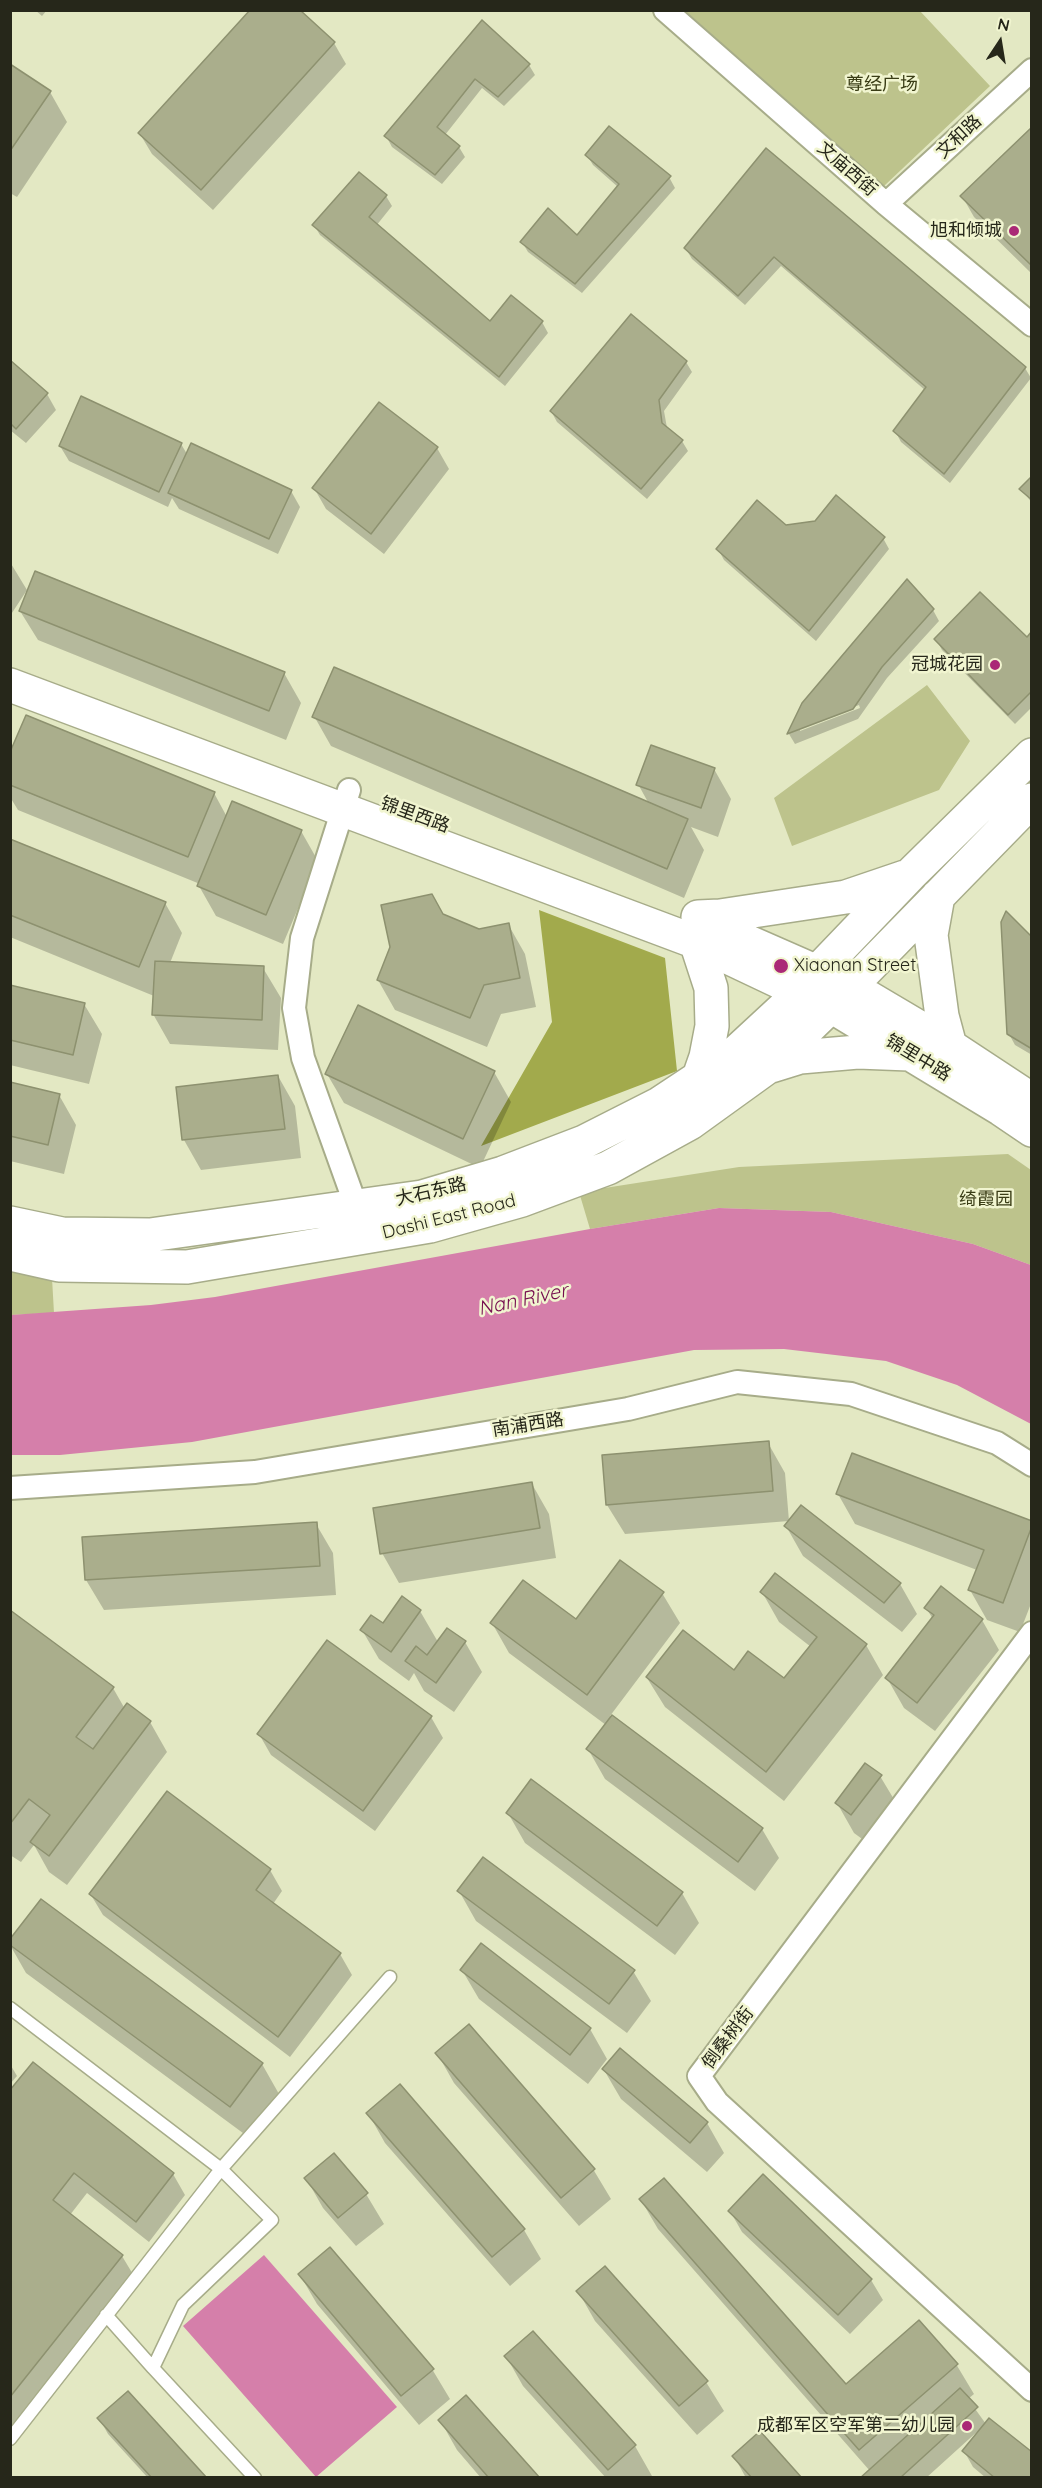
<!DOCTYPE html>
<html>
<head>
<meta charset="utf-8">
<style>
  body { margin:0 }
  #map { position:relative; width:1042px; height:2488px; overflow:hidden; background:#e3e8c3; font-family:Quicksand,sans-serif }
  canvas { display:block }
  .frame { position:absolute; inset:0; border:12px solid #26271a; pointer-events:none }
  .north { position:absolute; left:970px; top:12px; width:60px; height:60px; -webkit-text-stroke:4px #f1f5d0; paint-order:stroke; rotate:12deg; font-size:16px; font-weight:700; line-height:24px; text-align:center; color:#26271a }
  .north::after { content:''; display:block; margin:auto; width:21px; height:27px; background:#26271a; clip-path:polygon(50% 0,100% 100%,50% 72%,0 100%) }
</style>
</head>
<body>
<div id="map">
<canvas width="1042" height="2488"></canvas>
<div class="frame"></div>
<div class="north">N</div>
</div>
<script>
const g = document.querySelector('canvas').getContext('2d');
g.lineJoin = 'round';
function fill(path, color) { g.fillStyle = color; g.fill(path, 'evenodd'); }
const toPath = rows => new Path2D(rows.map(r => 'M' + r).join(''));
function strokePath(path, color, width, dash) { g.strokeStyle = color; g.lineWidth = width; g.lineCap = dash ? 'butt' : 'round'; g.setLineDash(dash || []); g.stroke(path); }
function write(font, color, halo, rows, align = 'center') {
  g.font = font + ' Quicksand,"Noto Sans SC",sans-serif'; g.lineWidth = 5; g.setLineDash([]); g.textBaseline = 'middle'; g.strokeStyle = halo; g.fillStyle = color; for (const [text, x, y, turn = 0] of rows) {
    g.save(); g.translate(x, y); g.rotate((+turn || 0) * Math.PI / 180); g.textAlign = isNaN(turn) ? turn : align; if (halo) g.strokeText(text, 0, 0); g.fillText(text, 0, 0); g.restore();
  }
}
fill(toPath([
  [685,11,920,11,990,86,884,186],
  [927,685,970,741,939,790,792,846,774,798],
  [1008,1154,1031,1170,1031,1265,973,1244,831,1212,719,1208,590,1229,579,1192,739,1167],
  [10,1269,52,1278,54,1313,11,1315]
]), '#bdc38c');
fill(toPath([
  [539,910,665,958,677,1071,481,1146,552,1022]
]), '#a2aa4c');
fill(toPath([
  [719,1208,831,1212,973,1244,1031,1265,1031,1424,957,1385,886,1361,784,1349,694,1350,192,1442,60,1455,11,1455,11,1315,151,1305,215,1297,590,1229],
  [264,2255,397,2407,316,2477,183,2326]
]), '#d57faa');
fill(toPath([
  [35,10,47,10,42,16],
  [482,22,529,65,535,75,504,106,482,88,445,135,459,147,465,157,442,184,392,147,386,136],
  [334,43,346,64,213,210,152,154,140,134],
  [10,66,50,92,67,122,17,197,10,193],
  [1032,129,1032,274,974,217,962,196],
  [766,150,1025,368,1031,378,950,483,901,442,895,431,926,391,781,266,745,305,692,259,686,249],
  [587,155,669,177,675,188,582,293,528,252,522,242,577,237,618,187,593,165],
  [386,196,392,206,376,226,490,323,542,322,548,333,505,386,320,235,314,225],
  [10,362,47,394,56,410,26,443,10,430],
  [686,362,692,372,664,411,667,428,682,441,688,451,647,499,557,422,551,411],
  [379,404,437,448,449,469,384,554,326,509,314,488],
  [181,444,187,454,291,491,300,507,278,554,179,509,172,498,168,507,69,461,60,446],
  [1032,478,1032,503,1021,489],
  [816,522,883,538,889,549,816,641,724,560,718,549,786,527],
  [10,562,27,590,10,616],
  [907,582,933,610,939,621,887,678,858,719,795,744,789,734,803,704],
  [859,705,860,708,800,731,800,728],
  [20,611,284,673,301,703,286,740,38,640],
  [1032,634,1032,707,1015,724,942,650,936,639,1027,639],
  [314,716,649,804,638,784,714,769,731,799,718,837,691,827,704,850,684,898,331,746],
  [10,756,214,793,227,817,301,831,318,861,283,944,216,916,199,886,200,884,18,810,10,797],
  [10,841,165,903,182,933,170,963,263,968,281,998,278,1050,170,1044,153,1014,154,996,10,937],
  [442,915,479,930,508,924,525,954,536,1007,501,1014,487,1047,395,1010,378,980],
  [1032,939,1032,1055,1015,1045,1009,1034],
  [10,986,84,1004,102,1034,89,1084,10,1065],
  [494,1072,511,1102,480,1168,344,1103,327,1074],
  [278,1076,295,1106,301,1158,201,1170,184,1140,178,1088],
  [10,1083,59,1095,76,1125,64,1174,10,1161],
  [768,1443,785,1473,789,1521,625,1534,607,1505],
  [532,1484,549,1514,556,1558,399,1583,382,1553],
  [838,1494,1032,1522,1032,1601,1020,1632,987,1620,970,1590,977,1570,855,1524],
  [316,1524,333,1553,336,1595,104,1610,86,1580],
  [786,1526,900,1584,917,1614,902,1632,803,1556],
  [762,1592,866,1645,883,1675,784,1801,665,1707,647,1678,734,1672,784,1681,811,1647,779,1622],
  [662,1593,680,1623,610,1716,762,1829,779,1858,755,1891,605,1779,588,1749,606,1725,509,1653,492,1623,577,1621],
  [926,1608,982,1620,999,1650,935,1731,904,1708,887,1678,933,1619],
  [420,1611,438,1642,465,1642,482,1672,454,1712,424,1691,414,1673,409,1681,379,1659,362,1630,383,1626],
  [10,1612,113,1688,125,1709,128,1705,150,1722,167,1752,67,1885,49,1872,34,1845,21,1862,10,1855],
  [431,1717,443,1738,375,1831,271,1755,259,1734],
  [880,1776,898,1806,869,1844,854,1833,837,1803],
  [168,1793,270,1870,282,1891,273,1904,340,1954,352,1975,290,2057,103,1915,91,1895],
  [508,1813,682,1893,699,1923,675,1955,525,1843],
  [459,1891,633,1971,651,2001,627,2033,476,1921],
  [10,1945,262,2064,279,2094,247,2136,26,1973],
  [462,1970,590,2029,607,2059,588,2084,479,1999],
  [437,2053,593,2169,611,2199,579,2226,454,2083],
  [10,2064,17,2076,10,2084],
  [33,2064,173,2174,185,2195,149,2242,87,2193,70,2215,122,2256,134,2276,10,2432,10,2093],
  [604,2070,707,2123,724,2153,707,2172,621,2099],
  [368,2113,524,2230,541,2259,510,2286,385,2143],
  [306,2178,366,2194,384,2224,356,2246,323,2208],
  [641,2200,846,2386,956,2364,974,2394,968,2399,986,2424,1032,2478,986,2478,973,2467,964,2451,980,2431,979,2430,926,2478,862,2478,870,2471,658,2229],
  [730,2211,871,2280,883,2300,850,2334,742,2232],
  [300,2275,432,2369,450,2399,419,2425,317,2304],
  [578,2291,706,2382,724,2411,697,2435,595,2321],
  [506,2356,635,2446,652,2476,606,2478,523,2386],
  [99,2418,205,2478,148,2478,108,2434],
  [440,2420,538,2478,481,2478,457,2450],
  [734,2456,800,2478,746,2478]
]), '#0003');
const building = toPath([
  [250,10,300,10,335,42,201,190,138,133,250,10],
  [482,20,530,64,498,97,475,79,437,127,460,146,435,175,384,136,482,20],
  [10,64,51,91,10,151,10,64],
  [609,126,671,176,575,284,520,242,548,208,577,235,619,184,585,155,609,126],
  [1032,127,1032,266,960,196,1032,127],
  [766,148,1026,367,944,474,893,431,926,387,774,257,738,296,684,248,766,148],
  [359,172,387,195,369,217,490,321,511,295,543,321,499,377,312,225,359,172],
  [631,314,687,361,659,400,662,423,683,440,641,489,550,411,631,314],
  [10,360,48,393,16,429,10,423,10,360],
  [81,396,182,443,159,492,59,446,81,396],
  [379,402,438,447,371,534,312,488,379,402],
  [191,443,292,490,269,539,168,493,191,443],
  [1032,476,1032,500,1019,489,1032,476],
  [836,495,885,537,809,631,716,549,757,500,786,525,815,521,836,495],
  [35,571,285,672,269,711,19,611,35,571],
  [907,579,934,609,882,667,853,709,787,734,802,703,907,579],
  [980,592,1027,637,1032,631,1032,691,1008,715,934,639,980,592],
  [334,667,688,819,667,869,312,717,334,667],
  [26,715,215,792,188,857,10,785,10,752,26,715],
  [651,745,715,768,701,808,636,785,651,745],
  [232,801,302,830,266,915,197,886,232,801],
  [10,839,166,902,139,967,10,915,10,839],
  [432,894,443,914,479,929,509,923,520,978,484,985,470,1018,377,980,390,947,381,905,432,894],
  [1006,911,1032,937,1032,1049,1007,1034,1001,922,1006,911],
  [155,961,264,966,262,1020,152,1015,155,961],
  [10,985,85,1003,73,1055,10,1040,10,985],
  [358,1005,495,1071,463,1139,325,1074,358,1005],
  [278,1075,285,1129,182,1140,176,1087,278,1075],
  [10,1082,60,1094,48,1145,10,1136,10,1082],
  [769,1441,773,1491,606,1505,602,1455,769,1441],
  [852,1453,1032,1521,1032,1526,1003,1603,968,1590,984,1550,836,1494,852,1453],
  [532,1482,540,1528,380,1554,373,1508,532,1482],
  [801,1505,901,1583,884,1603,784,1526,801,1505],
  [317,1522,320,1566,85,1580,82,1537,317,1522],
  [620,1560,664,1592,587,1695,490,1623,523,1580,576,1619,620,1560],
  [775,1573,867,1644,766,1772,646,1677,683,1630,734,1670,748,1651,784,1678,817,1637,760,1592,775,1573],
  [941,1586,983,1619,917,1703,885,1678,934,1615,924,1608,941,1586],
  [402,1596,421,1610,391,1652,360,1630,371,1615,383,1623,402,1596],
  [10,1610,114,1687,76,1737,93,1749,127,1703,151,1721,49,1856,30,1842,50,1815,29,1799,10,1824,10,1610],
  [447,1628,466,1641,436,1683,405,1661,416,1646,427,1655,447,1628],
  [327,1640,432,1716,363,1811,257,1734,327,1640],
  [612,1715,763,1828,738,1862,586,1749,612,1715],
  [865,1763,882,1775,851,1815,835,1803,865,1763],
  [531,1779,683,1892,657,1926,506,1813,531,1779],
  [167,1791,271,1869,256,1890,341,1953,278,2037,89,1894,167,1791],
  [483,1857,635,1970,609,2004,457,1891,483,1857],
  [41,1899,263,2063,230,2107,10,1945,10,1939,41,1899],
  [481,1943,591,2028,570,2055,460,1970,481,1943],
  [469,2024,595,2169,561,2198,435,2053,469,2024],
  [620,2048,708,2122,690,2143,602,2069,620,2048],
  [33,2062,174,2173,136,2222,74,2173,53,2200,123,2255,10,2397,10,2090,33,2062],
  [400,2084,525,2229,492,2257,366,2113,400,2084],
  [334,2153,368,2193,338,2218,304,2178,334,2153],
  [763,2174,872,2279,838,2315,728,2211,763,2174],
  [664,2178,846,2384,919,2320,958,2364,859,2450,639,2199,664,2178],
  [330,2247,434,2369,401,2396,298,2274,330,2247],
  [605,2266,708,2381,679,2406,576,2291,605,2266],
  [533,2331,636,2445,608,2470,504,2356,533,2331],
  [960,2388,978,2407,900,2478,860,2478,960,2388],
  [128,2391,207,2478,152,2478,97,2418,128,2391],
  [466,2395,540,2478,489,2478,438,2420,466,2395],
  [989,2418,1032,2452,1032,2478,995,2478,962,2451,989,2418],
  [760,2431,802,2478,752,2478,732,2456,760,2431]
]);
fill(building, '#aaae8c');
strokePath(building, '#8d916f', 1.5);
const lane = toPath([
  [10,2008,221,2169,272,2220,183,2305,153,2368],
  [106,2315,153,2368,255,2478],
  [10,2439,221,2169,390,1977]
]);
const street = toPath([
  [665,10,886,204,1032,325],
  [886,204,1032,70],
  [349,790,302,938,294,1008,303,1058,356,1206],
  [10,1488,255,1472,628,1409,737,1382,851,1394,997,1443,1032,1465],
  [1032,1633,699,2076,717,2102,1032,2390]
]);
const secondary = toPath([
  [10,685,696,942,831,1006,1001,1109,1032,1130],
  [938,896,931,935,942,1016,950,1046],
  [698,917,720,916,846,897,905,877],
  [703,922,849,986,947,1044,1032,1100],
  [696,942,711,988,712,1026,706,1057,698,1080],
  [771,1066,800,1057,858,1052,909,1054],
  [10,1223,62,1234,150,1235,422,1197,503,1173,584,1142,659,1104,733,1055,800,993,818,971,910,875,1032,755],
  [10,1254,59,1265,187,1267,430,1226,522,1200,608,1168,690,1123,769,1066,831,1006,1032,800]
]);
strokePath(lane, '#a7ac89', 15);
strokePath(street, '#a7ac89', 26);
strokePath(secondary, '#a7ac89', 36);
strokePath(lane, '#fff', 12);
strokePath(street, '#fff', 22);
strokePath(secondary, '#fff', 33);
for (const [x, y, r, color] of [
  [1014,231,6,"#aa2976"],
  [995,665,6,"#aa2976"],
  [781,966,8,"#aa2976"],
  [967,2426,6,"#aa2976"]
]) { const dot = new Path2D(); dot.arc(x, y, r, 0, 2 * Math.PI); g.fillStyle = color; g.fill(dot); strokePath(dot, '#f1f5d0', 2); }
write('18px', '#3a3d16', '#f1f5d0', [
  ["尊经广场",882,85],
  ["绮霞园",986,1200]
]);
write('18px', '#26271a', '#f1f5d0', [
  ["文和路",959,137,-43],
  ["文庙西街",847,169,41],
  ["锦里西路",415,815,20],
  ["锦里中路",918,1058,31],
  ["大石东路",431,1192,-13],
  ["Dashi East Road",449,1217,-14],
  ["南浦西路",528,1425,-9],
  ["倒桑树街",728,2038,-53]
]);
write('18px', '#26271a', '#f1f5d0', [
  ["旭和倾城",1002,231],
  ["冠城花园",983,665],
  ["Xiaonan Street",794,966,"left"],
  ["成都军区空军第二幼儿园",955,2426]
], 'right');
write('italic 20px', '#750c4e', '#f1f5d0', [
  ["Nan River",523,1300,-12]
]);
</script>
</body>
</html>
